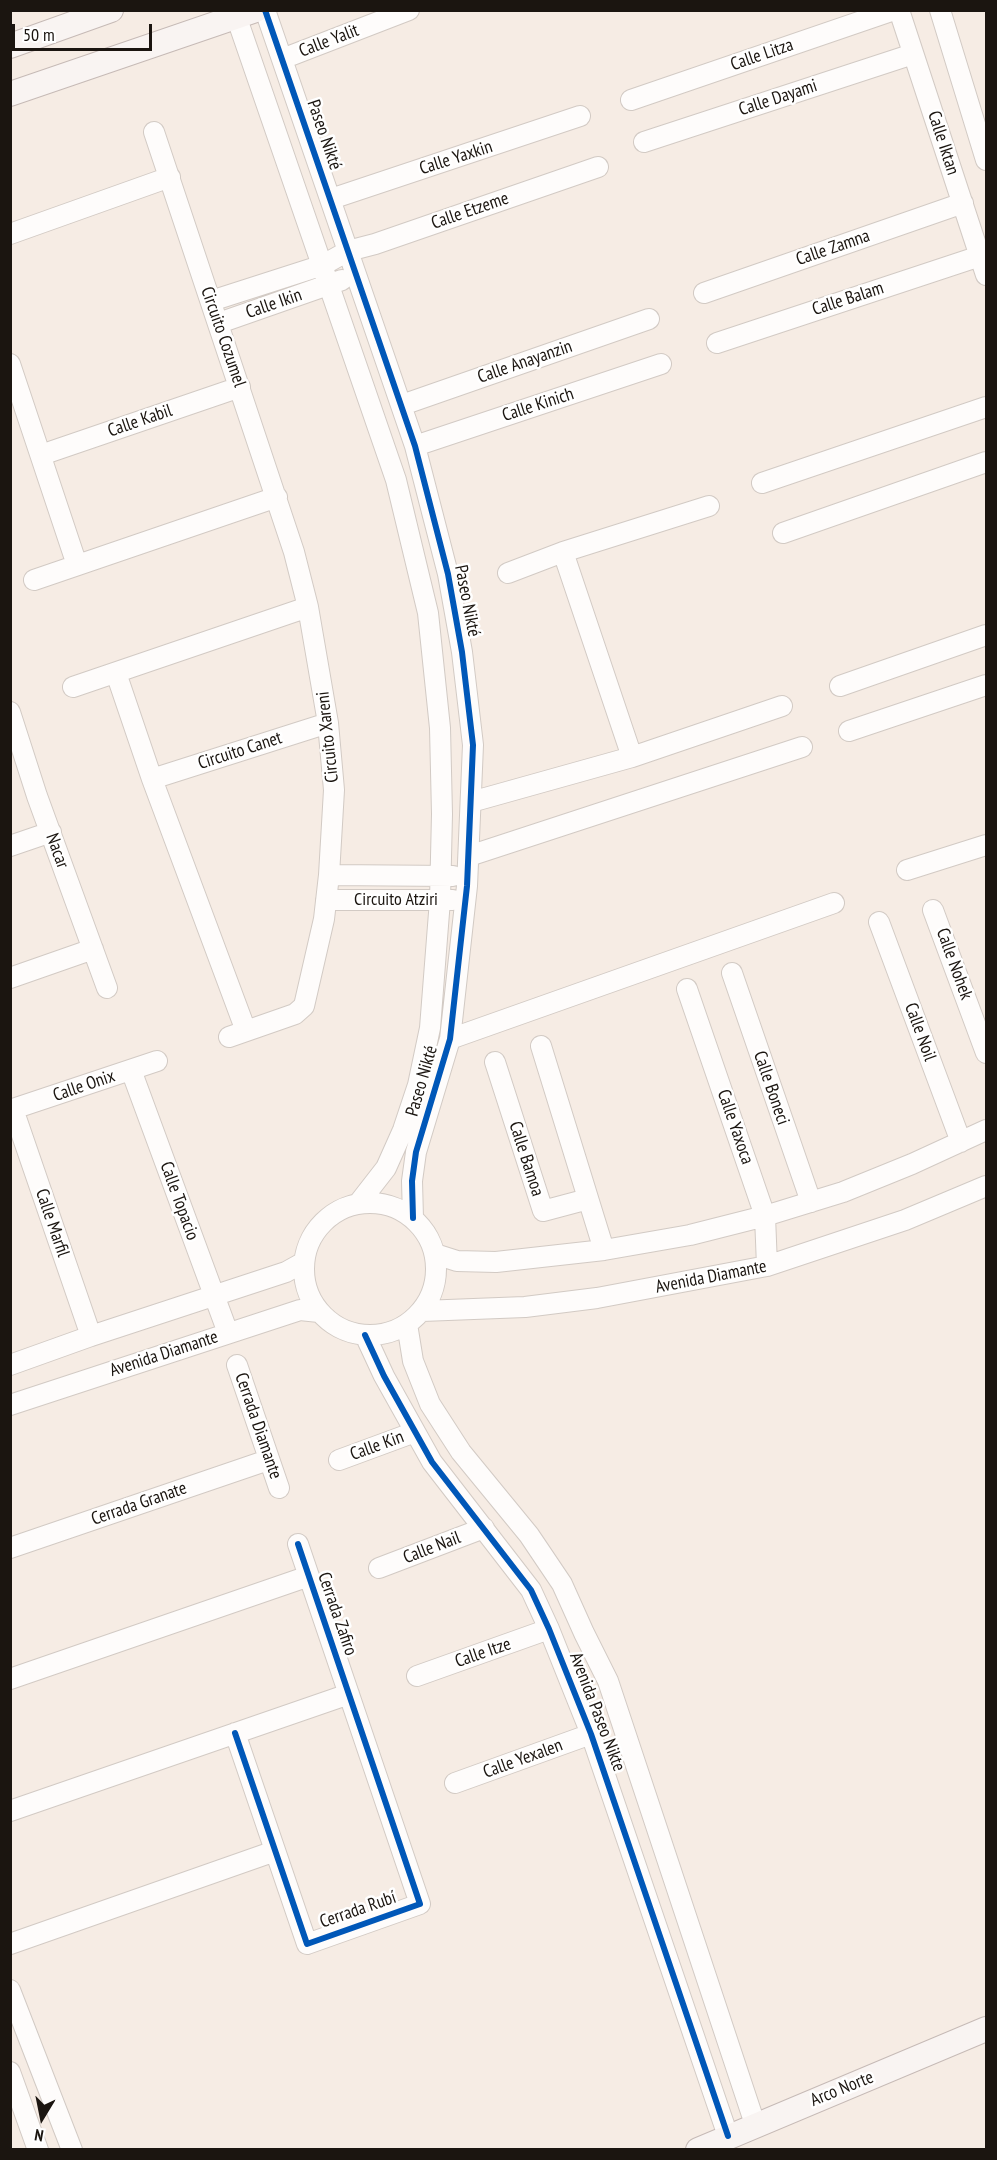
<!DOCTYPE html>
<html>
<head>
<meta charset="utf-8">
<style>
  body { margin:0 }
  #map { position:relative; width:997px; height:2160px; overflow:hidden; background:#f6ece4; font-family:"PT Sans Narrow",sans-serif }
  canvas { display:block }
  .frame { position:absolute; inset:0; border:12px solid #1b1510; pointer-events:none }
  .north { position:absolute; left:12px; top:2088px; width:60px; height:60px; -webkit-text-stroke:4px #fff; paint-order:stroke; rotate:190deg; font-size:16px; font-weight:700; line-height:24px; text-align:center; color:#1b1510 }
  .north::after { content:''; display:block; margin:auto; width:21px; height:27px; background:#1b1510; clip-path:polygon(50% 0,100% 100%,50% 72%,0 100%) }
  .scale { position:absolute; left:12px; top:24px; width:140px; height:27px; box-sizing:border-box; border:3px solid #1b1510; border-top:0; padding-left:8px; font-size:18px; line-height:21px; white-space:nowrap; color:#1b1510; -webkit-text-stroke:4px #fff; paint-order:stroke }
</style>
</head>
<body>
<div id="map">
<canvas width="997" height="2160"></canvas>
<div class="frame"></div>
<div class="north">N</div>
<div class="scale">50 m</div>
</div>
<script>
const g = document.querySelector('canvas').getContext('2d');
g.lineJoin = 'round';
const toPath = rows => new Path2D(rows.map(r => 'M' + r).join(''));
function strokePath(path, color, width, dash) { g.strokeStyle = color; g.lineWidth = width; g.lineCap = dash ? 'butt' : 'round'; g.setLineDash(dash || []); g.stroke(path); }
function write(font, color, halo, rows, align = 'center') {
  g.font = font + ' "PT Sans Narrow",sans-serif'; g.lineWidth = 5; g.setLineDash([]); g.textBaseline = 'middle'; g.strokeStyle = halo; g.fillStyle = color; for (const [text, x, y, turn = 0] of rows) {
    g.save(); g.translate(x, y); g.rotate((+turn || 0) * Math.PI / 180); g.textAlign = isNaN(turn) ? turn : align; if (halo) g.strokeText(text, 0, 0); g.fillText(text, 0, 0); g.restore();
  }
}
const minor = toPath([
  [234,10,396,480,428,613,440,728,442,814,440,900,430,1028,418,1085,403,1130,386,1168,358,1204],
  [265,10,415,446,448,574,462,652,473,745,467,886,450,1039,416,1152,412,1181,413,1218],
  [899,10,986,275],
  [940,10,986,160],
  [282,59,409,10],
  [631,100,894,10],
  [154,132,294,552,308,607,328,723,334,790,329,875,324,919,304,1006,295,1014,229,1037],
  [644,142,913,54],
  [331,199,580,116],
  [10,234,170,177],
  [704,293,963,203],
  [211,301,323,265,348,251,375,244,598,167],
  [219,323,342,280],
  [717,343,980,256],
  [10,364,77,565],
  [402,405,649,319],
  [415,446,661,364],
  [41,455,240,387],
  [762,483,986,407],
  [783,533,986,462],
  [563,552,632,757],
  [508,573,563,552,709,506],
  [34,580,277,497],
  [116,673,152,779,246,1031],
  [840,686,986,635],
  [73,687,308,607],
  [10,712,37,796,107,988],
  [849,731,986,685],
  [152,779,328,723],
  [471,802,632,757,782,706],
  [10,846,51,832],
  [469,856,802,747],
  [907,870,986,845],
  [329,875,453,876],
  [326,900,453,900],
  [933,910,986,1053],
  [879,922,961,1142],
  [732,973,811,1202],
  [10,978,93,949],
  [687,989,765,1216,767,1266],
  [450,1039,834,903],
  [541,1046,604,1250],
  [495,1062,543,1211,588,1199],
  [131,1070,228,1333],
  [13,1109,91,1336],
  [10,1110,157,1061],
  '304 1269a66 66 0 1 1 132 0a66 66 0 1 1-132 0Z',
  [435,1254,457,1261,496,1262,604,1250,690,1235,765,1216,843,1192,912,1164,986,1130],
  [422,1311,525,1307,597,1298,767,1266,905,1220,986,1186],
  [407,1324,413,1361,430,1404,461,1452,529,1535,562,1584,584,1633,608,1681,755,2124],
  [365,1335,384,1376,432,1462,531,1590,549,1629,591,1734,728,2136],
  [10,1365,91,1336,286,1272,304,1262],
  [237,1365,279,1488],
  [10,1405,300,1310,319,1312],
  [339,1460,415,1432],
  [10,1548,268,1460],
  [379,1568,484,1528],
  [417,1676,549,1629],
  [10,1679,309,1576],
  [235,1733,307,1944,420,1904,298,1544],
  [455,1783,591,1734],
  [10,1811,349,1694],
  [10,1944,275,1851],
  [10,1990,72,2150],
  [10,2072,38,2150]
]);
const major = toPath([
  [10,46,111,10],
  [10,94,256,10],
  [698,2150,986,2029]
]);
strokePath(minor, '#d2cac4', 22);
strokePath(major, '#c6bab6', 26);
strokePath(minor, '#fefcfb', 20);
strokePath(major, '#f9f4f2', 24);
strokePath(toPath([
  [265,10,415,446,448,574,462,652,473,745,467,886,450,1039,416,1152,412,1181,413,1218],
  [365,1335,384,1376,432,1462,531,1590,549,1629,591,1734,728,2136],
  [235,1733,307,1944,420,1904,298,1544]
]), '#0057b8', 6);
write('18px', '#1b1510', '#fff', [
  ["Calle Yalit",329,41,-21],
  ["Calle Litza",762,55,-19],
  ["Calle Dayami",778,98,-18],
  ["Paseo Nikté",324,135,71],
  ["Calle Iktan",943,143,72],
  ["Calle Yaxkin",456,158,-18],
  ["Calle Etzeme",470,211,-19],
  ["Calle Zamna",833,248,-19],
  ["Calle Balam",848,299,-18],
  ["Calle Ikin",274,304,-19],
  ["Circuito Cozumel",223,337,71],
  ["Calle Anayanzin",525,362,-19],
  ["Calle Kinich",538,405,-18],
  ["Calle Kabil",140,421,-19],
  ["Paseo Nikté",467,601,79],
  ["Circuito Xareni",328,737,-96],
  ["Circuito Canet",240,751,-18],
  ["Nacar",57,851,70],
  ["Circuito Atziri",396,900],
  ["Calle Nohek",954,964,70],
  ["Calle Noil",920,1032,70],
  ["Paseo Nikté",422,1081,-74],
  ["Calle Onix",84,1086,-19],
  ["Calle Boneci",771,1088,71],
  ["Calle Yaxoca",735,1127,71],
  ["Calle Bamoa",526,1159,72],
  ["Calle Topacio",179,1201,70],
  ["Calle Marfil",52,1223,71],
  ["Avenida Diamante",711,1277,-11],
  ["Avenida Diamante",164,1354,-18],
  ["Cerrada Diamante",258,1426,71],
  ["Calle Kin",377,1446,-20],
  ["Cerrada Granate",139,1504,-19],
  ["Calle Nail",432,1548,-21],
  ["Cerrada Zafiro",337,1614,71],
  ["Calle Itze",483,1653,-19],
  ["Avenida Paseo Nikte",597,1712,69],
  ["Calle Yexalen",523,1759,-20],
  ["Cerrada Rubí",358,1910,-19],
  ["Arco Norte",842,2089,-22]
]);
</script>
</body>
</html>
